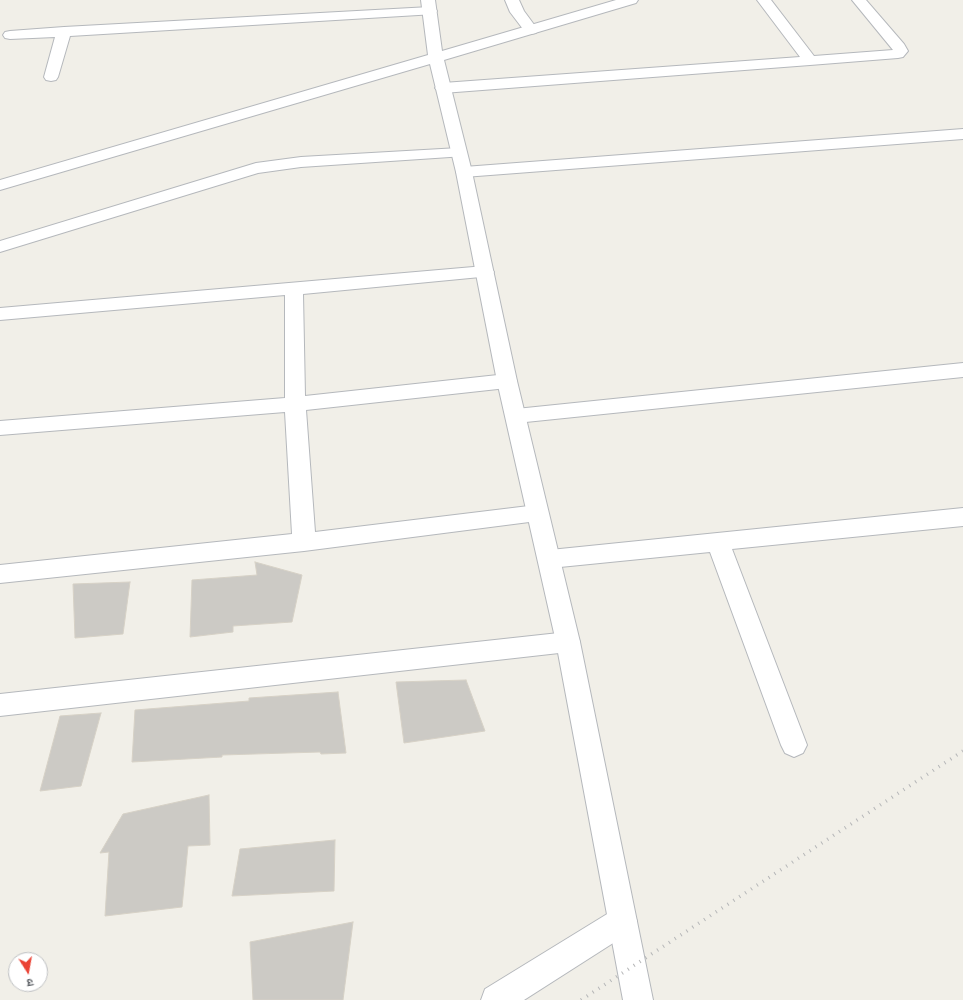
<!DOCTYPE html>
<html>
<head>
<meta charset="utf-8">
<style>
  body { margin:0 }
  #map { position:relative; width:963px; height:1000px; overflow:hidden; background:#f1efe8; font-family:"Golos Text","Noto Sans Devanagari",sans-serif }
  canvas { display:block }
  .north { position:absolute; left:8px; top:952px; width:40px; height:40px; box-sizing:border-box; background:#fff; border:1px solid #bfc1c3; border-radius:50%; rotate:169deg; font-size:11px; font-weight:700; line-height:16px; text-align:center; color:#5f6368 }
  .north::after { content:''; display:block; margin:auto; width:14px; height:18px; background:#ea4335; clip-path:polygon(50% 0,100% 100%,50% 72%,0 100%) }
</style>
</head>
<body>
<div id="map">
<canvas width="963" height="1000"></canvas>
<div class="north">उ</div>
</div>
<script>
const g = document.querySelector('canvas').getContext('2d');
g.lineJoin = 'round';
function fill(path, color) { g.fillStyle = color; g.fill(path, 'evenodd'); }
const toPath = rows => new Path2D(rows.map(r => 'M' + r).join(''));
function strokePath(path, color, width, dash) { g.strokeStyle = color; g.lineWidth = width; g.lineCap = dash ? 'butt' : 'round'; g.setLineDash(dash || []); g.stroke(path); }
const building = toPath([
  [255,562,302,575,292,622,233,626,233,632,190,637,192,580,257,575,255,562],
  [130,582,123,634,75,638,73,584,130,582],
  [466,680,485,731,404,743,396,682,466,680],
  [338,692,346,753,321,754,320,752,222,755,222,757,132,762,135,710,249,701,249,698,338,692],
  [101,713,81,786,40,791,60,716,101,713],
  [209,795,210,845,188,846,182,907,105,916,109,852,100,853,123,814,209,795],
  [335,840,334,891,232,896,240,849,335,840],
  [353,922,343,1000,253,1000,250,942,353,922]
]);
fill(building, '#cccac5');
strokePath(building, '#d6d1c6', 1);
const minor = toPath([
  [505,0,519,0,524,11,538,30,536,33,531,34,526,33,510,12,505,0],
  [757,0,771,0,814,56,893,50,852,0,866,0,904,44,908,51,903,57,898,58,810,65,443,93,438,91,435,88,438,85,443,83,800,57,757,0],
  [430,7,435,8,437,11,435,14,70,36,58,77,56,80,51,81,46,80,44,77,55,37,10,39,5,38,3,35,5,32,10,31,64,27,430,7],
  [963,129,963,139,464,177,458,175,456,172,458,169,464,167,963,129],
  [459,148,465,150,467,153,465,156,301,167,258,173,0,252,0,241,256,163,301,157,459,148],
  [485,266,491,268,494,272,491,276,303,294,305,396,507,374,514,376,517,381,514,386,507,388,306,410,315,532,537,505,545,507,548,513,545,519,537,521,304,551,0,583,0,565,292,534,285,412,0,435,0,421,285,398,285,295,0,320,0,308,485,266],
  [963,363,963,377,516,423,509,421,506,416,509,411,516,409,963,363],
  [963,508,963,526,732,549,807,745,803,753,794,757,785,753,781,745,710,552,550,568,542,565,539,559,542,553,550,550,963,508],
  [568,632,577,635,580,642,577,649,568,652,0,716,0,694,568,632],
  [622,906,632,911,637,921,632,931,524,1000,481,1000,485,989,612,911,622,906]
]);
const tertiary = toPath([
  [421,0,435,0,442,51,616,0,638,0,636,3,444,60,472,172,517,381,580,642,653,1000,623,1000,556,642,497,381,456,172,430,64,0,190,0,180,428,55,421,0]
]);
strokePath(minor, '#b5b8bc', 2);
strokePath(tertiary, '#b5b8bc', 2);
fill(minor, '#fff');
fill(tertiary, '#fff');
strokePath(toPath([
  [581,1000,963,751]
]), '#b6b7b8', 3.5, [1, 6]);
</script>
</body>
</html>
